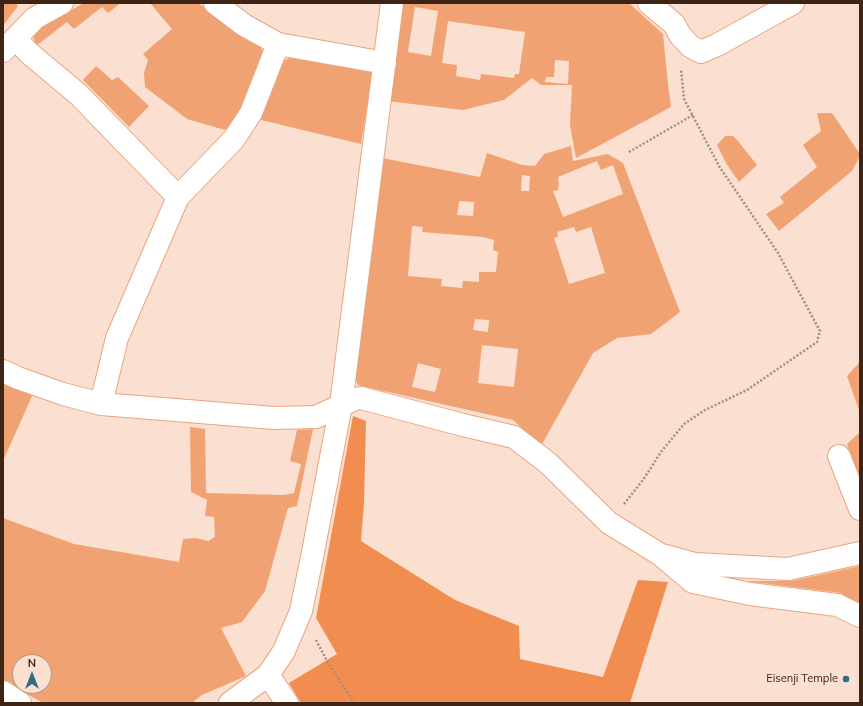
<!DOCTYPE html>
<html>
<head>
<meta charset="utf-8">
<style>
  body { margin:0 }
  #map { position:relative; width:863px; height:706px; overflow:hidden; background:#fbdfd0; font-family:Mulish,sans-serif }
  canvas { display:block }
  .frame { position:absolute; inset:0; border:4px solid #3d2414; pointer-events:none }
  .north { position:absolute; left:12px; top:654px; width:40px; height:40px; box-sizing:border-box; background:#fbdfd0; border:1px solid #af9485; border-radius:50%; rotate:0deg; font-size:11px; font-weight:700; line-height:16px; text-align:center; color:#3d2414 }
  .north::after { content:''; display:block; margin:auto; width:14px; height:18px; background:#336b85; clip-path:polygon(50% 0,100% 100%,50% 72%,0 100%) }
</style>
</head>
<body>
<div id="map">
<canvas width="863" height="706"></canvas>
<div class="frame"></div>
<div class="north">N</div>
</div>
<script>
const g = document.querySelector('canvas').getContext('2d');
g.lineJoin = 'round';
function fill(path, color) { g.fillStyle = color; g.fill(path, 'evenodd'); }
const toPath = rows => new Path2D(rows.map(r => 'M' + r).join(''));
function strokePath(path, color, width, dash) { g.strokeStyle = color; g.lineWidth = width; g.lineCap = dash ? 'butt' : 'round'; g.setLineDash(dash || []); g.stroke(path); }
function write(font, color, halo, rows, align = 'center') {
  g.font = font + ' Mulish,sans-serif'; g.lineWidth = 3; g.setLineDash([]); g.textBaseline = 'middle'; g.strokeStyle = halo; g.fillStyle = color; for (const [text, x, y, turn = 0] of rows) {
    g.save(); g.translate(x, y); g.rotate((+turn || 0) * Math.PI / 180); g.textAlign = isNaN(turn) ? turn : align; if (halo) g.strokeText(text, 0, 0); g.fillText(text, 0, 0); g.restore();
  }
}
fill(toPath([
  [3,3,16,3,18,6,3,26],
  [84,3,121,3,108,13,102,7,74,29,67,22,36,46,32,32],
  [150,3,198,3,261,45,263,55,241,112,225,130,187,119,145,87,144,73,148,60,143,54,172,29],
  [400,3,629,3,663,34,668,84,671,107,576,158,570,125,572,85,541,85,532,78,504,100,463,110,387,101],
  [415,7,438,11,431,56,408,52],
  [448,21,525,32,519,74,515,74,514,78,481,74,480,80,456,76,457,65,442,63],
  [555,60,569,61,568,84,545,82,546,77,554,77],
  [292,57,373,70,361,144,257,119,280,62],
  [96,66,112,80,118,77,149,106,129,127,83,80],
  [817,113,832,113,860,154,860,156,852,171,779,231,766,214,784,203,780,197,817,167,803,145,821,131],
  [725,136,733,136,738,141,757,165,739,182,726,163,717,145],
  [571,146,573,161,608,154,623,163,680,312,651,334,617,338,593,353,541,446,513,420,370,388,358,385,353,376,382,158,480,177,487,153,522,165,535,166,544,154],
  [597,161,601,170,613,165,623,194,563,217,553,191,558,190,559,184,558,177],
  [522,175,530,176,529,191,521,191],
  [459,201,474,202,473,216,457,215],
  [412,226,423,227,422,232,483,237,494,240,493,250,498,252,496,272,479,272,479,282,463,281,462,288,441,286,442,279,408,276],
  [574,227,576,232,591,227,605,273,569,284,554,238,558,237,557,232],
  [475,319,489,320,488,332,473,330],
  [482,345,518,349,514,387,478,383],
  [418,363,441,369,435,392,412,387],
  [860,362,860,413,847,376],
  [3,383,33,394,3,461],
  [190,427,205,429,206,493,283,495,294,493,301,464,290,461,297,430,313,429,297,506,288,508,265,591,242,622,221,628,246,676,202,695,192,703,43,703,3,680,3,518,74,544,179,562,183,539,196,538,208,541,215,537,214,517,205,516,207,500,191,492],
  [20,662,44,662,44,686,20,686],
  [860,432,860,480,847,444],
  [860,566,860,607,841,593,746,581,792,581]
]), '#f1a273');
fill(toPath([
  [353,416,366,421,364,503,361,541,455,600,519,626,520,659,603,677,638,580,668,582,630,703,301,703,289,683,337,654,316,618]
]), '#f08d4f');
const minor = toPath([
  [215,3,244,25,278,44,385,63],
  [649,3,674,24,680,35,690,46,701,52,717,45,793,3],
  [15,38,29,53,79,95,178,197],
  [3,51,35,18,62,3],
  [3,371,18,378,63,394,101,404,274,418,316,417,355,399,361,398,463,425,514,437,548,463,609,523,661,555,693,582,750,594,837,605,860,616],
  [101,404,117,338,178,197,234,139,251,113,278,44],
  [839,456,860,509],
  [666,556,695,564,788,569,860,553],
  [268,675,287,703],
  [3,692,20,703],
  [230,703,268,675,284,651,301,611,313,552,341,405,392,3]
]);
strokePath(minor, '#e7a680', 24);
strokePath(toPath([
  [629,152,693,115],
  [624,504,643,480,661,452,684,424,705,410,747,390,817,342,820,331,778,253,719,166,684,99,681,69],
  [316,640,327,661,354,703]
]), '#a68c7c', 2.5, [2, 2]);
strokePath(minor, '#fff', 22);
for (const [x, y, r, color] of [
  [846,679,4,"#336b85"]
]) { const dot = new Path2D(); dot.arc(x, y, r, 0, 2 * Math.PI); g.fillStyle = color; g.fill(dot); strokePath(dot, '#fbdfd0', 1.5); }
write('11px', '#3d2414', '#fbdfd0', [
  ["Eisenji Temple",838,679]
], 'right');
</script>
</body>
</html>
